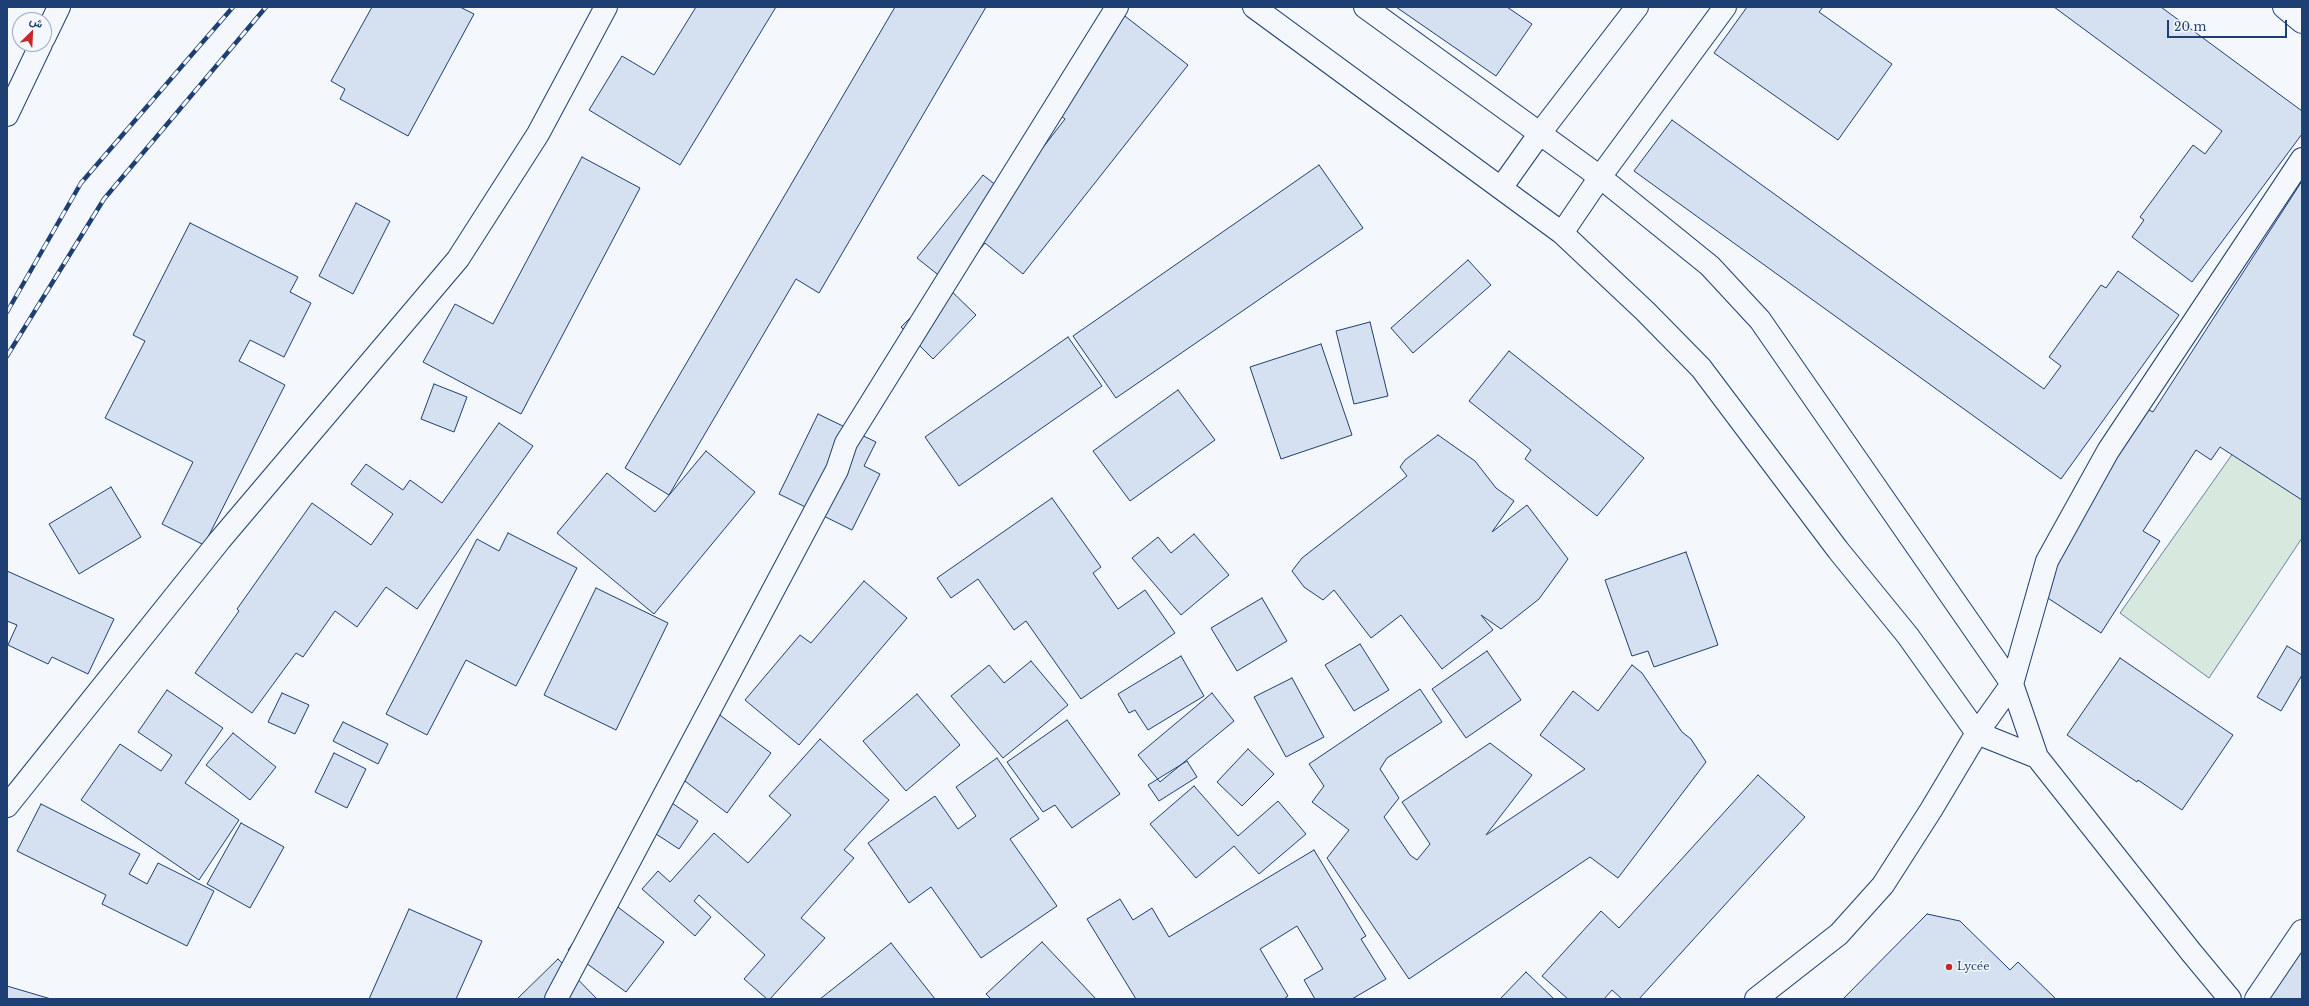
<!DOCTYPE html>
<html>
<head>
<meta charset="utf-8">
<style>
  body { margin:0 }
  #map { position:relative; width:2309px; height:1006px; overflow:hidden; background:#f4f7fb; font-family:"Libre Baskerville",Vazirmatn,serif }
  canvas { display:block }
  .frame { position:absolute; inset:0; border:8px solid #1d3f73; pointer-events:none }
  .north { position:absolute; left:12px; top:12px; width:40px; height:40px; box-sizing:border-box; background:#f4f7fb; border:1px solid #9eadc5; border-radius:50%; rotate:24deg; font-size:11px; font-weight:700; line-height:16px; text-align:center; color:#1d3f73 }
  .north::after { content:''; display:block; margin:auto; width:14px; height:18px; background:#c62828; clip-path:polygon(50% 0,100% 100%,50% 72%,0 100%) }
  .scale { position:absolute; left:2167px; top:20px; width:120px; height:18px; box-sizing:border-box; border:2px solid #1d3f73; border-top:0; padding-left:5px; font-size:12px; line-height:14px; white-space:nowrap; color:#1d3f73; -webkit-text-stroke:3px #f4f7fb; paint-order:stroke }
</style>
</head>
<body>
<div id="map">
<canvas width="2309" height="1006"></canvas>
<div class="frame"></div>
<div class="north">ش</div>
<div class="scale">20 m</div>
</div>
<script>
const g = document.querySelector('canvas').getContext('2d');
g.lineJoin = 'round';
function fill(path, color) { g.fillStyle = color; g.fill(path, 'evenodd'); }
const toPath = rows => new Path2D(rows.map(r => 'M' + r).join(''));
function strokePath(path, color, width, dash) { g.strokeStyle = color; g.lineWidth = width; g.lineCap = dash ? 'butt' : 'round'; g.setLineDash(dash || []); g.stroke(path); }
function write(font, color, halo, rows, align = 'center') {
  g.font = font + ' "Libre Baskerville",serif'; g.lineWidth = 3; g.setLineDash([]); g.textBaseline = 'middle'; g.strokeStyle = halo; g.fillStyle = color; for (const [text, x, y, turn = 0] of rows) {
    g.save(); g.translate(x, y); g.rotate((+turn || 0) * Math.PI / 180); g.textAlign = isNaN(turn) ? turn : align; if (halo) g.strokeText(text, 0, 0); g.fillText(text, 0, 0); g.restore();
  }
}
const green = toPath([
  [2236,449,2302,494,2302,538,2209,678,2120,613,2236,449]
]);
fill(green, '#d7e8df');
strokePath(green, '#687fa3', 1);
const building = toPath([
  [372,7,460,7,474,14,408,136,340,99,345,89,331,81,372,7],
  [696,7,776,7,680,165,589,110,622,56,654,75,696,7],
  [895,7,986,7,819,293,796,279,669,495,625,468,895,7],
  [1396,7,1507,7,1532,24,1496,76,1396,7],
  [1747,7,1823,7,1819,12,1892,64,1838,140,1714,53,1747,7],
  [2054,7,2161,7,2302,111,2302,134,2192,282,2132,237,2144,220,2140,217,2193,145,2205,154,2222,131,2054,7],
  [1121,13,1188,65,1023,274,985,243,951,285,917,258,983,175,1007,194,1065,119,1048,105,1121,13],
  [1672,120,2044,389,2061,366,2049,357,2101,285,2106,288,2118,271,2179,315,2061,479,1634,171,1672,120],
  [582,157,640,188,521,414,423,362,455,304,493,324,582,157],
  [1319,165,1363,228,1116,398,1073,336,1319,165],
  [2302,181,2302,500,2220,447,2211,460,2196,450,2143,531,2160,541,2101,633,2028,585,2143,407,2153,412,2302,181],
  [356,203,390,221,353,294,319,276,356,203],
  [190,223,298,277,290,292,311,303,284,357,250,340,239,361,285,385,204,545,162,524,193,462,105,418,145,341,133,335,190,223],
  [1468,260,1491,285,1413,353,1391,328,1468,260],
  [944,284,976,315,933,359,901,327,944,284],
  [1370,322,1388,396,1354,404,1336,331,1370,322],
  [1068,337,1102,386,959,486,925,437,1068,337],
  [1321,344,1352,435,1281,459,1250,367,1321,344],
  [1509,351,1644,458,1597,516,1525,459,1531,450,1469,401,1509,351],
  [434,384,467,397,454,432,421,419,434,384],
  [1178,390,1215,440,1130,501,1093,451,1178,390],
  [818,414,876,442,864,466,880,474,852,530,779,494,818,414],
  [499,423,533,446,417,609,386,587,357,627,335,611,303,657,296,653,252,713,195,673,239,611,237,609,312,503,371,545,393,514,351,484,366,464,403,490,410,480,442,503,499,423],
  [1438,435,1475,461,1496,488,1514,501,1492,532,1527,505,1568,559,1539,599,1501,629,1481,615,1493,630,1442,669,1401,615,1371,638,1334,590,1323,600,1304,587,1292,571,1302,558,1407,476,1400,467,1405,460,1438,435],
  [706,451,755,492,654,614,557,533,607,473,655,512,706,451],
  [111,487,141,537,79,574,49,524,111,487],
  [1052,498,1101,567,1093,573,1118,609,1145,590,1175,633,1081,699,1026,621,1014,630,978,579,951,598,937,578,1052,498],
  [508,533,577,568,516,686,466,660,427,735,386,714,477,539,499,551,508,533],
  [1194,534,1229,575,1181,615,1132,558,1158,537,1171,553,1194,534],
  [1686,552,1718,645,1654,667,1648,651,1632,656,1605,580,1686,552],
  [7,571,114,619,88,674,52,657,48,664,8,645,17,625,7,621,7,571],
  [864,581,907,618,799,745,745,700,800,635,811,643,864,581],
  [596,588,668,623,616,730,544,695,596,588],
  [1262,598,1287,641,1237,671,1211,628,1262,598],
  [1360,644,1389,690,1354,711,1325,665,1360,644],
  [2287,646,2302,655,2302,675,2281,711,2257,697,2287,646],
  [1487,651,1521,700,1466,738,1432,689,1487,651],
  [1181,656,1204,696,1148,730,1135,710,1129,713,1118,694,1181,656],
  [2120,658,2233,735,2182,810,2138,780,2137,782,2067,735,2120,658],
  [1031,661,1068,705,1003,758,951,696,989,665,1004,683,1031,661],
  [1632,665,1642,673,1682,732,1691,739,1706,762,1618,878,1590,857,1409,979,1327,858,1349,830,1312,802,1324,786,1309,764,1420,689,1442,722,1387,758,1380,769,1399,798,1384,817,1410,855,1417,860,1430,844,1402,802,1490,743,1532,775,1486,835,1585,769,1540,735,1573,691,1598,711,1632,665],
  [1292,678,1324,737,1286,757,1254,697,1292,678],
  [167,690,223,728,185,783,239,820,199,880,81,800,120,744,161,771,172,755,138,732,167,690],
  [282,693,309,705,295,734,268,722,282,693],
  [1212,693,1234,721,1160,782,1138,755,1212,693],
  [917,694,960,745,906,791,863,741,917,694],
  [713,710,771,753,727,813,669,769,713,710],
  [1067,720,1120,794,1072,828,1055,805,1043,812,1007,762,1067,720],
  [343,722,388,744,378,764,333,741,343,722],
  [233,733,276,767,250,800,206,765,233,733],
  [820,739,889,800,844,850,854,858,801,918,825,938,770,999,767,999,744,979,765,955,699,895,694,901,711,917,695,936,642,889,658,871,670,882,714,833,748,863,791,815,769,796,820,739],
  [1248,749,1274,774,1242,806,1217,782,1248,749],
  [334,753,366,769,347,808,315,792,334,753],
  [997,758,1039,819,1010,839,1057,906,981,958,931,887,909,903,868,843,935,796,958,829,976,816,956,787,997,758],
  [1187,761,1197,777,1159,801,1148,785,1187,761],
  [1758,775,1805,817,1639,999,1622,999,1612,990,1604,999,1568,999,1542,976,1601,911,1619,928,1758,775],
  [1194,786,1238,836,1278,801,1306,834,1259,874,1234,846,1196,878,1150,824,1194,786],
  [672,803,698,821,679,849,653,832,672,803],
  [41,804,140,854,129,874,147,884,158,863,214,891,187,946,102,904,106,895,17,851,41,804],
  [241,823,284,847,250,908,207,884,241,823],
  [1314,850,1366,936,1361,939,1386,979,1352,999,1315,999,1304,980,1323,969,1297,926,1260,949,1288,996,1284,999,1136,999,1087,919,1120,899,1133,920,1152,908,1169,937,1314,850],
  [606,898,664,942,626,992,568,950,606,898],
  [409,909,482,941,456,999,369,999,409,909],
  [1927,914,1960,921,2010,970,2018,962,2056,999,1843,999,1927,914],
  [2302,924,2302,999,2258,999,2248,990,2302,924],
  [1042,942,1096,999,991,999,986,994,1042,942],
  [891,943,935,999,820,999,891,943],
  [558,959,597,999,517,999,558,959],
  [1526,972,1554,999,1500,999,1526,972],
  [7,986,51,999,7,999,7,986]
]);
fill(building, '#d5e0f0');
strokePath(building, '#1d3f73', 1);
const minor = toPath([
  [1254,7,1562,233,1645,311,1701,368,1838,550,1908,636,1977,733,2037,757],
  [1365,7,1600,177,1710,266,1760,320,2012,684,2037,757,2191,952,2230,999],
  [2284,7,2302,22],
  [1501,188,1540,133,1637,7],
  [1562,233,1600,177,1725,7],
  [7,806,220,540,458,259,538,134,606,7],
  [556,999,837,470,846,443,1117,7],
  [1756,999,1839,934,1883,885,1931,810,1977,733,2012,684,2047,561,2108,451,2302,159],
  [2256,999,2302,931]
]);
const major = toPath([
  [44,38,59,7],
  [7,115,41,44]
]);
strokePath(minor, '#1d3f73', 24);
strokePath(major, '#1d3f73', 24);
strokePath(minor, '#f4f7fb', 22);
strokePath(major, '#f4f7fb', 22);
const rail = toPath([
  [7,312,81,183,233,7],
  [7,356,104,199,266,7]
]);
strokePath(rail, '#1d3f73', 4.5);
strokePath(rail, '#f4f7fb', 3, [9]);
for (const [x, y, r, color] of [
  [1949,967,4,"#c62828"]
]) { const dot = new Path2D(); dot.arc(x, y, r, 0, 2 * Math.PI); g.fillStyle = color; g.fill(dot); strokePath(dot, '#f4f7fb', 1.5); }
write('11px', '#1d3f73', '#f4f7fb', [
  ["Lycée",1957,967]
], 'left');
</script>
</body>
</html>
